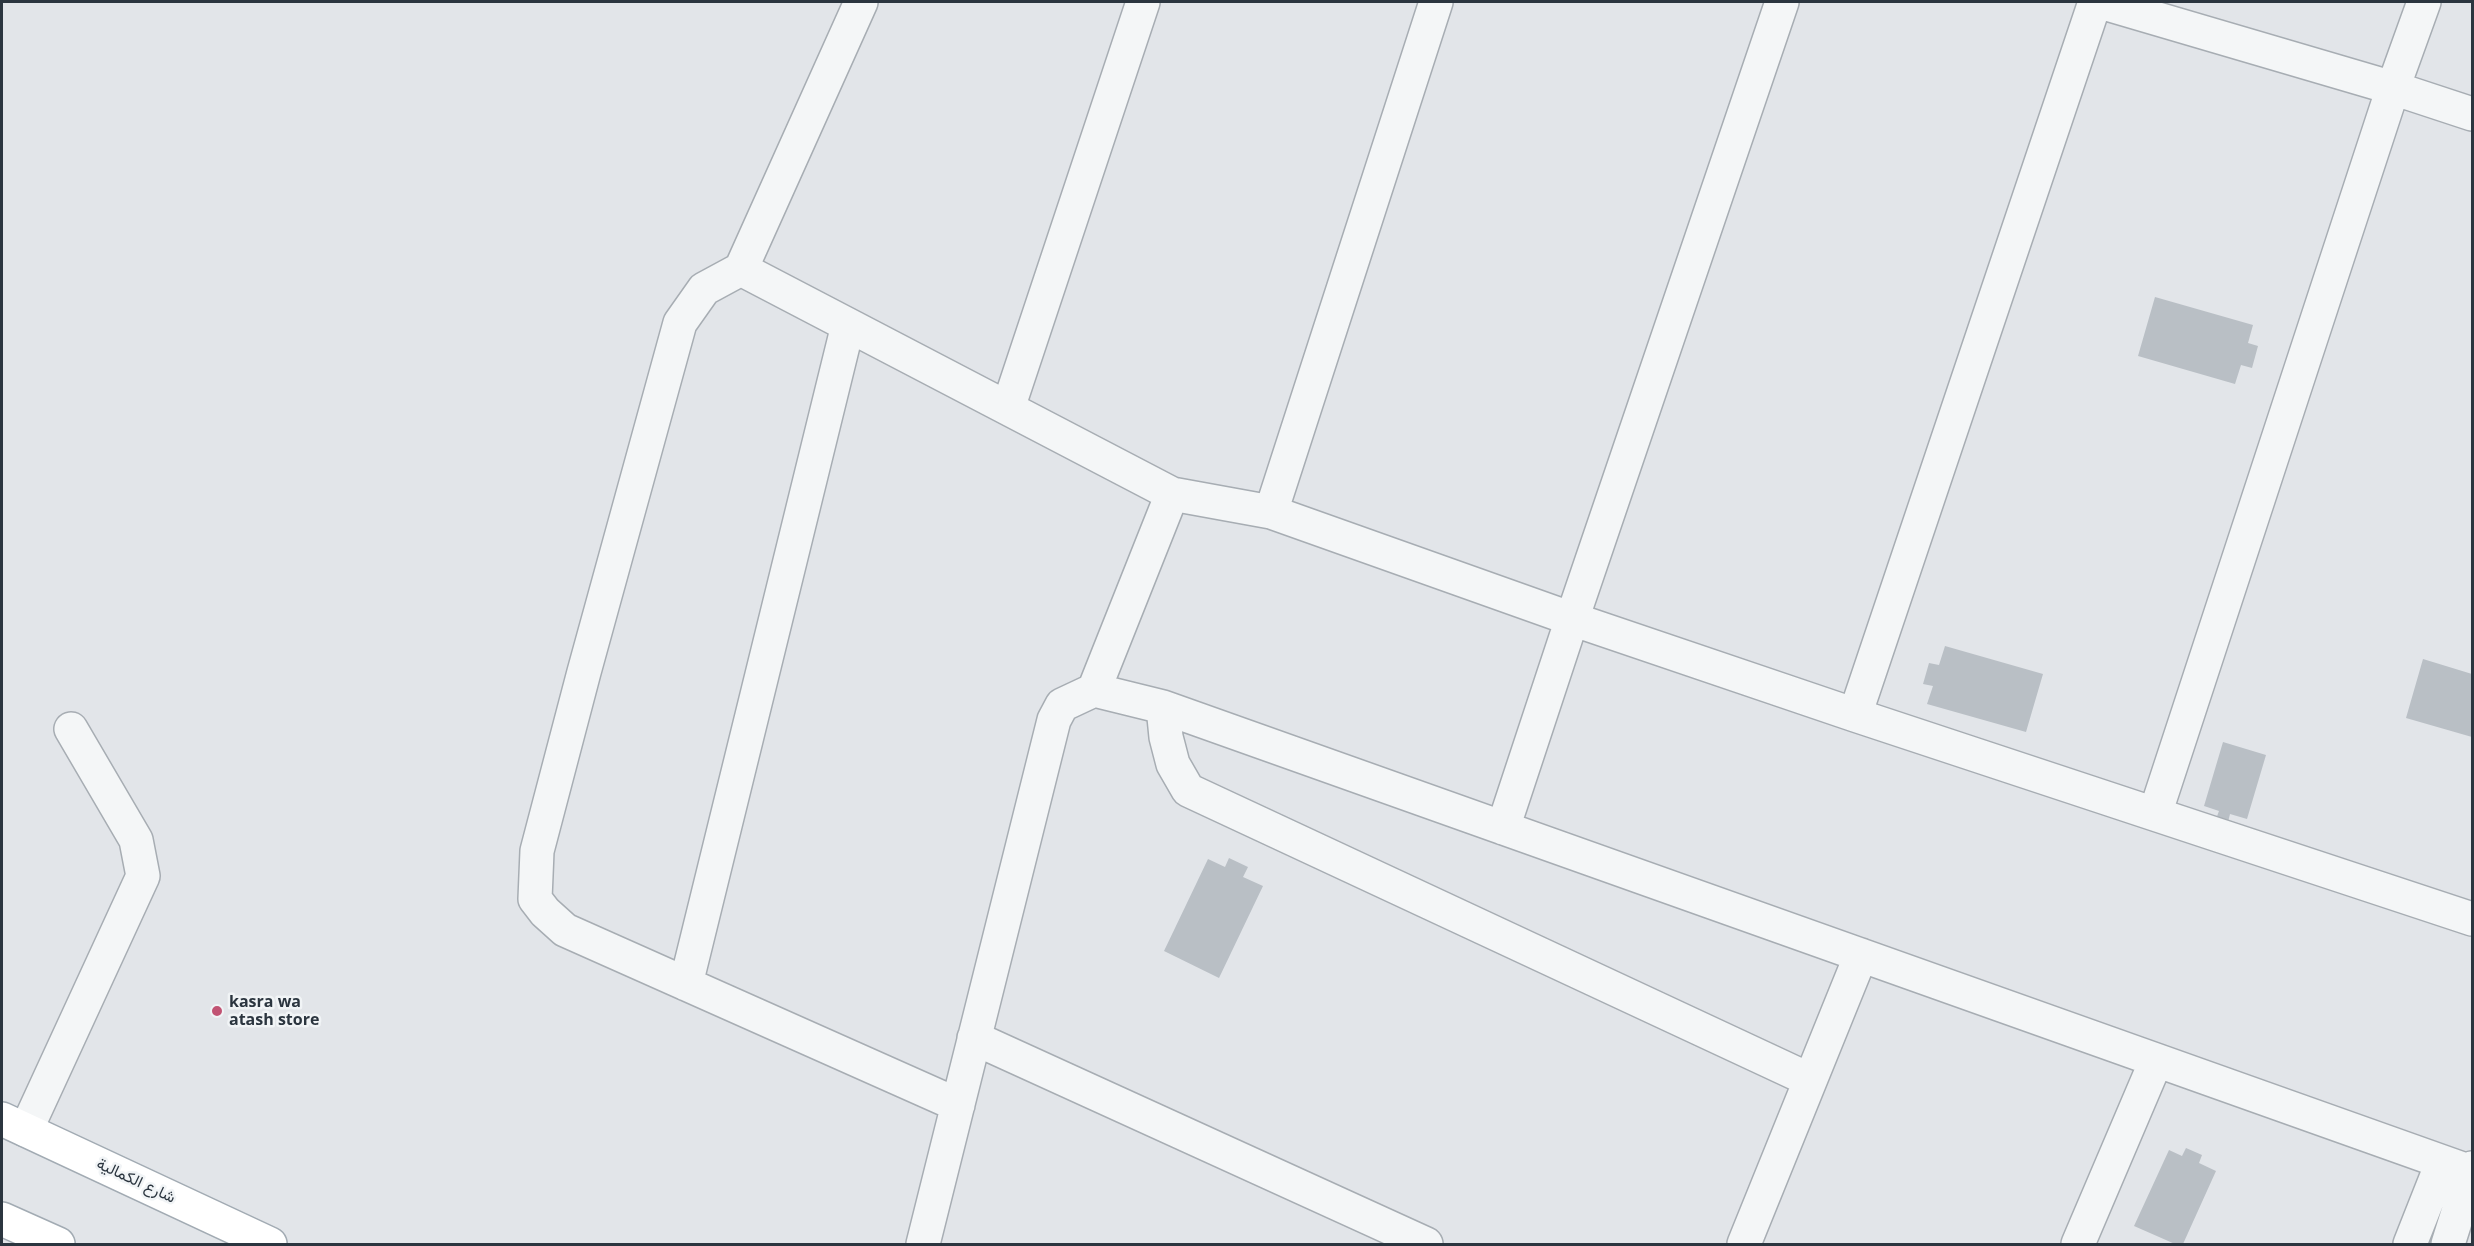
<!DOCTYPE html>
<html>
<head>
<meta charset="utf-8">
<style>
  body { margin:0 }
  #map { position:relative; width:2474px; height:1246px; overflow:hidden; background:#e2e5e9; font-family:"Open Sans",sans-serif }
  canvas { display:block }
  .frame { position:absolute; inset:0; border:3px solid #2b353f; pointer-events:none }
</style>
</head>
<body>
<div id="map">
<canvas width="2474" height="1246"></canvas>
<div class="frame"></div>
</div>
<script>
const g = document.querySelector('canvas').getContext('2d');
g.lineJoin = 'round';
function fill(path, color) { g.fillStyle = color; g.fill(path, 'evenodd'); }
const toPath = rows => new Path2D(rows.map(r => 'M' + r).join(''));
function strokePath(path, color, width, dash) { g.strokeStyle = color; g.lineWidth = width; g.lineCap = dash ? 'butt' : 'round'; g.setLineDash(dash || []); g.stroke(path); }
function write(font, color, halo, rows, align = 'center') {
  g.font = font + ' "Open Sans",Vazirmatn,sans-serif'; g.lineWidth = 5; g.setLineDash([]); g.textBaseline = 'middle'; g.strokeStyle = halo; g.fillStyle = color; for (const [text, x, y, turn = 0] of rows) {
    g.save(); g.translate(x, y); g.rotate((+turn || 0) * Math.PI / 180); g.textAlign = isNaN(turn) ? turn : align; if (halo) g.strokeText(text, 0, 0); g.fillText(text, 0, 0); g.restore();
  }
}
fill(toPath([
  [2155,297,2253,325,2248,343,2258,346,2252,368,2241,365,2235,384,2138,356],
  [1945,646,2043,674,2026,732,1927,704,1933,686,1923,684,1929,663,1939,665],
  [2423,659,2472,674,2472,737,2406,718],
  [2223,742,2266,755,2247,819,2230,814,2228,822,2216,819,2219,811,2204,806],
  [1229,858,1248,867,1243,877,1263,886,1219,978,1164,951,1208,859,1225,867],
  [2186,1148,2202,1155,2199,1163,2216,1171,2183,1244,2175,1244,2134,1226,2169,1150,2182,1156]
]), '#b9bfc5');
const minor = toPath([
  [861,2,741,269,704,289,680,323,584,672,537,851,535,899,545,912,565,930,958,1105],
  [2100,2,2393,88,2472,114],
  [741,269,1172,494,1271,512,1572,619,1855,715,2472,919],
  [1008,408,1143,2],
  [1271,512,1436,2],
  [1094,690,1163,707,2471,1172],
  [1163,707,1166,737,1173,764,1188,790,1810,1080],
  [1855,715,2095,2],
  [2155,814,2393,88,2424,2],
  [1503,828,1572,619,1782,2],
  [686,984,848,325],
  [974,1038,1426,1244],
  [26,1130,143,876,136,840,71,729],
  [923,1244,1054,720,1062,705,1094,690,1172,494],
  [1744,1244,1861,955],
  [2078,1244,2156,1061],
  [2410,1244,2442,1163],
  [2448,1244,2472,1168]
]);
const major = toPath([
  [2,1119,270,1244],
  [2,1219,58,1244]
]);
strokePath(minor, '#a7adb3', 36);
strokePath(major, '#a2abb3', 36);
strokePath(minor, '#f4f6f7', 33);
strokePath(major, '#fff', 33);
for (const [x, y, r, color] of [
  [217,1011,6,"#c15373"]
]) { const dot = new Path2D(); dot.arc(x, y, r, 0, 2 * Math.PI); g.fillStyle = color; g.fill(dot); strokePath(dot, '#f1f4f6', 2); }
write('bold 16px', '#2b353f', '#f1f4f6', [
  ["kasra wa",229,1002],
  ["atash store",229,1020]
], 'left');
write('16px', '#2b353f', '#f1f4f6', [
  ["شارع الكمالية",136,1181,25]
]);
</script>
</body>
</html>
